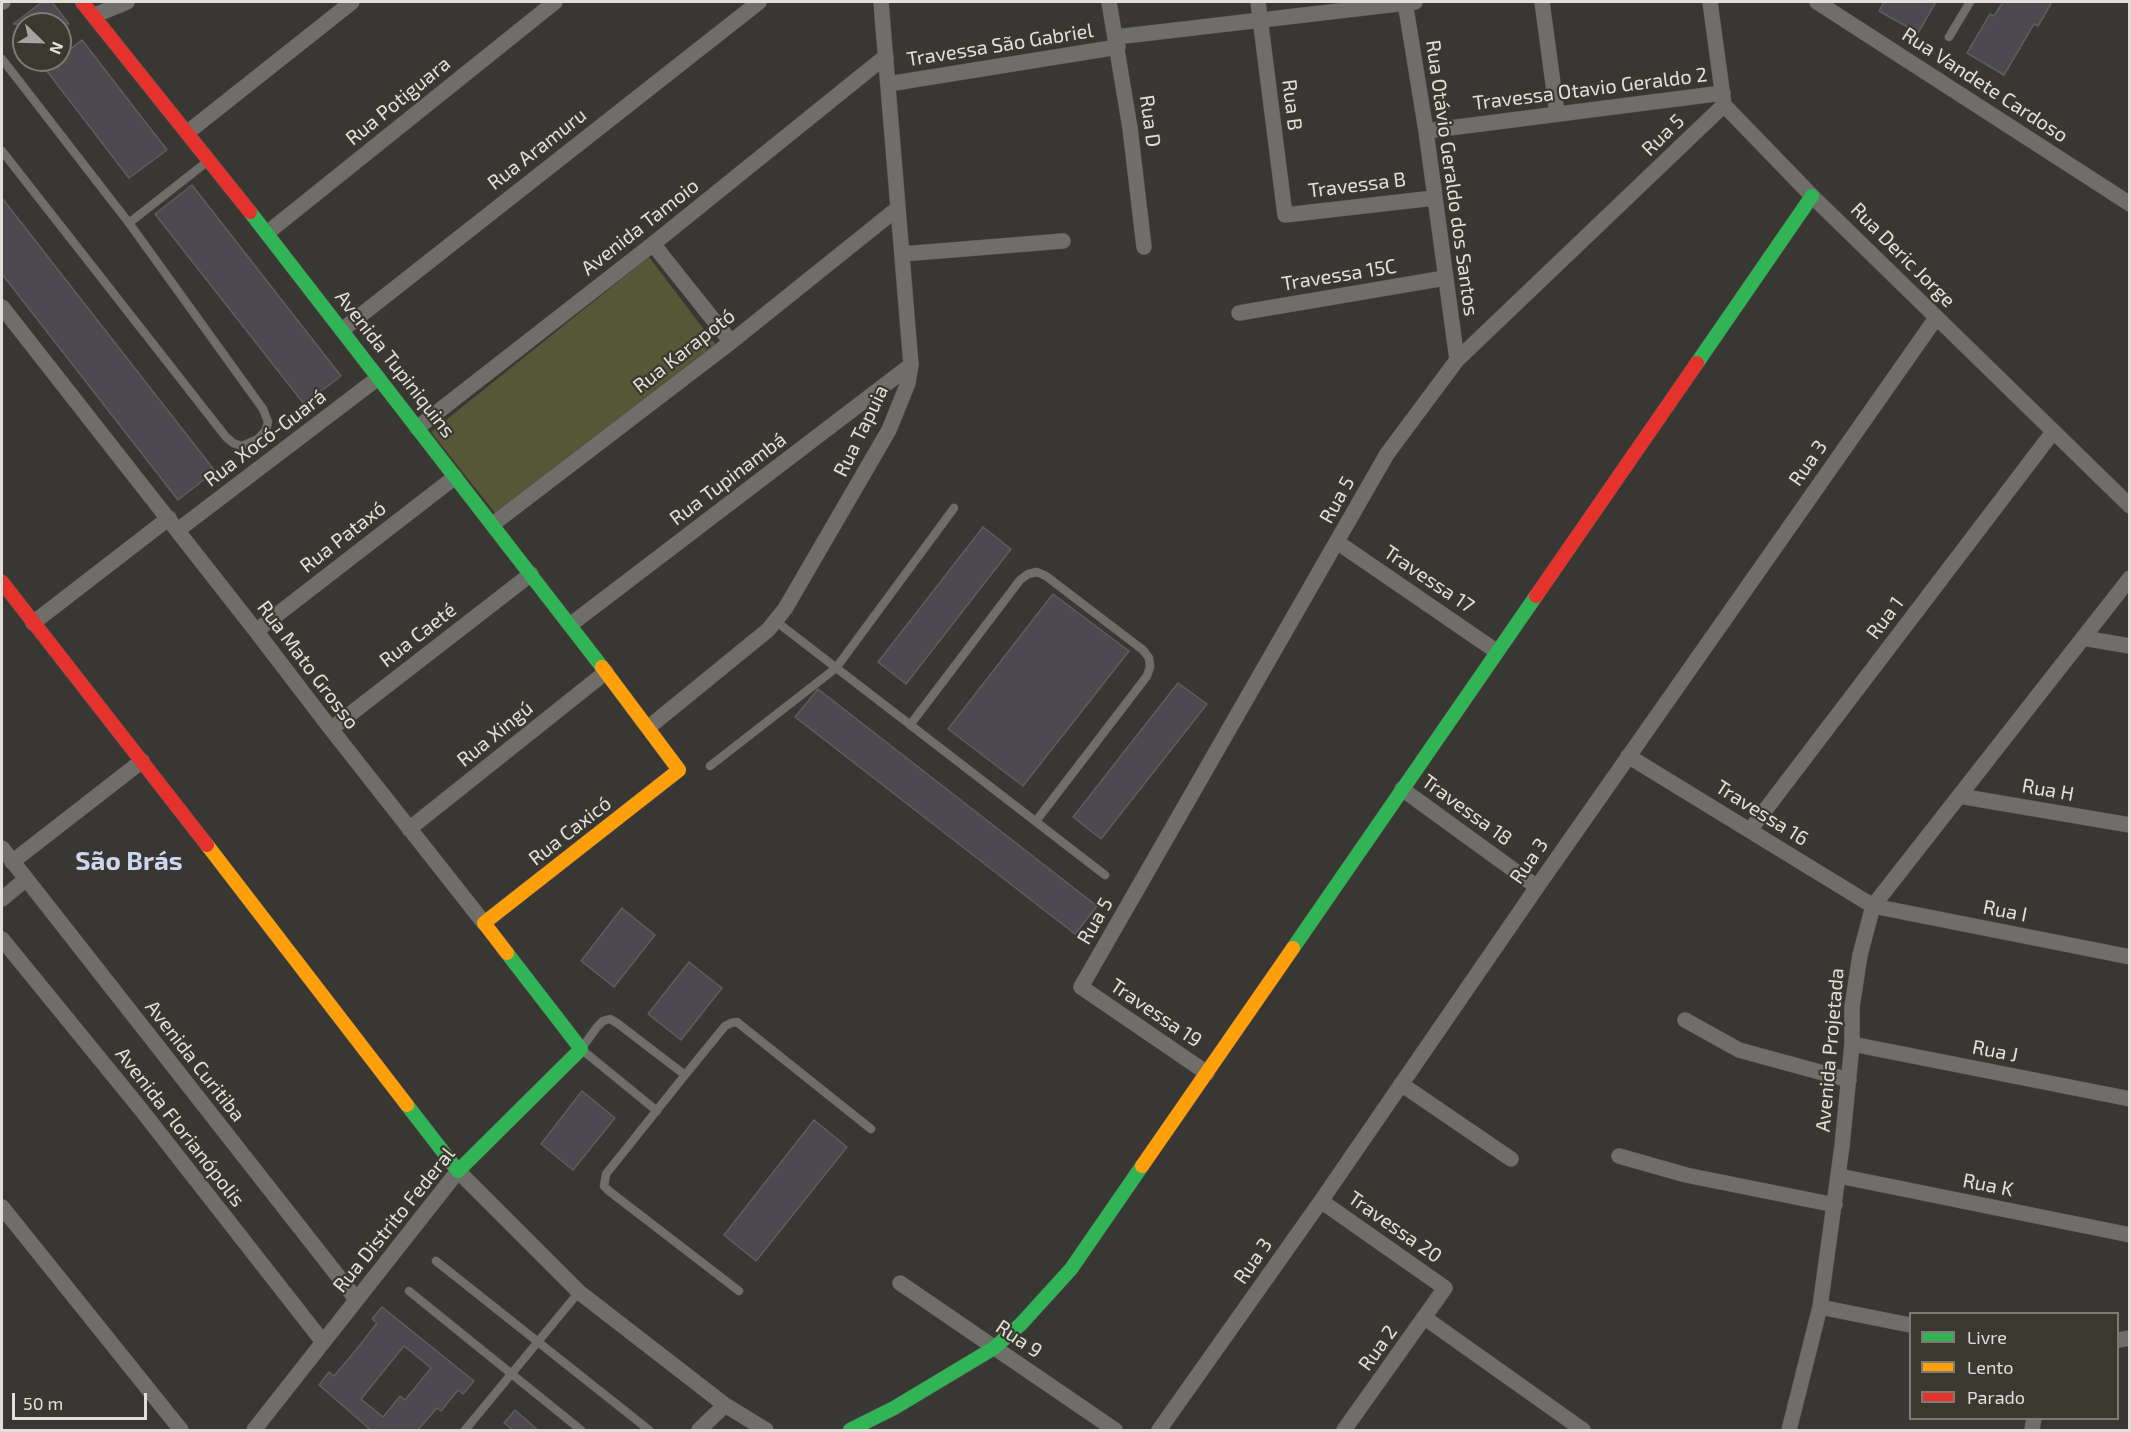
<!DOCTYPE html>
<html>
<head>
<meta charset="utf-8">
<style>
  body { margin:0 }
  #map { position:relative; width:2131px; height:1432px; overflow:hidden; background:#383733; font-family:"Exo 2",sans-serif }
  canvas { display:block }
  .frame { position:absolute; inset:0; border:3px solid #e1dfda; pointer-events:none }
  .legend { position:absolute; left:1909px; top:1312px; width:210px; height:108px; box-sizing:border-box; background:#3b3830; border:2px solid #7d7b74; margin:0; padding:8px 10px; list-style:none; font-size:18px; color:#e1dfda }
  .legend li { display:flex; align-items:center; gap:12px; height:30px }
  .legend b { width:30px; border:2px solid #7d7b74 }
  .north { position:absolute; left:12px; top:12px; width:60px; height:60px; box-sizing:border-box; background:#3b3830; border:2px solid #7d7b74; border-radius:50%; rotate:113deg; font-size:16px; font-weight:700; line-height:24px; text-align:center; color:#e1dfda }
  .north::after { content:''; display:block; margin:auto; width:21px; height:27px; background:#a6a4a0; clip-path:polygon(50% 0,100% 100%,50% 72%,0 100%) }
  .scale { position:absolute; left:12px; top:1393px; width:135px; height:27px; box-sizing:border-box; border:3px solid #e1dfda; border-top:0; padding-left:8px; font-size:18px; line-height:21px; white-space:nowrap; color:#e1dfda; -webkit-text-stroke:4px #3b3830; paint-order:stroke }
</style>
</head>
<body>
<div id="map">
<canvas width="2131" height="1432"></canvas>
<div class="frame"></div>
<ul class="legend">
<li><b style="height:8px;background:#30b455"></b>Livre</li>
<li><b style="height:8px;background:#ff9f0a"></b>Lento</li>
<li><b style="height:8px;background:#e5322d"></b>Parado</li>
</ul>
<div class="north">N</div>
<div class="scale">50 m</div>
</div>
<script>
const g = document.querySelector('canvas').getContext('2d');
g.lineJoin = 'round';
function fill(path, color) { g.fillStyle = color; g.fill(path, 'evenodd'); }
const toPath = rows => new Path2D(rows.map(r => 'M' + r).join(''));
function strokePath(path, color, width, dash) { g.strokeStyle = color; g.lineWidth = width; g.lineCap = dash ? 'butt' : 'round'; g.setLineDash(dash || []); g.stroke(path); }
function write(font, color, halo, rows, align = 'center') {
  g.font = font + ' "Exo 2",sans-serif'; g.lineWidth = 4.5; g.setLineDash([]); g.textBaseline = 'middle'; g.strokeStyle = halo; g.fillStyle = color; for (const [text, x, y, turn = 0] of rows) {
    g.save(); g.translate(x, y); g.rotate((+turn || 0) * Math.PI / 180); g.textAlign = isNaN(turn) ? turn : align; if (halo) g.strokeText(text, 0, 0); g.fillText(text, 0, 0); g.restore();
  }
}
fill(toPath([
  [649,257,715,344,495,513,431,432]
]), '#555736');
const building = toPath([
  [42,2,52,2,69,24,13,24,42,2],
  [1884,2,1936,2,1918,33,1879,11,1884,2],
  [2003,2,2052,2,2038,26,2034,24,2004,75,1967,53,1990,14,1994,16,2003,2],
  [82,40,167,150,129,178,43,66,51,60,60,60,60,57,82,40],
  [192,185,341,376,304,404,155,214,192,185],
  [2,198,215,471,178,500,2,274,2,198],
  [983,527,1011,549,906,684,878,662,983,527],
  [1053,594,1129,651,1023,786,948,729,1053,594],
  [1178,683,1207,704,1101,839,1073,817,1178,683],
  [818,689,1097,906,1075,934,795,717,818,689],
  [622,908,655,935,614,987,581,961,622,908],
  [689,962,722,988,681,1040,648,1014,689,962],
  [582,1091,615,1118,573,1170,541,1144,582,1091],
  [814,1120,847,1147,756,1261,724,1235,814,1120],
  [382,1307,474,1381,463,1394,458,1390,441,1411,437,1408,417,1431,372,1431,319,1385,329,1372,334,1376,360,1345,377,1323,372,1319,382,1307],
  [404,1346,431,1368,405,1400,400,1396,383,1417,361,1399,404,1346],
  [515,1410,539,1431,514,1431,504,1423,515,1410]
]);
fill(building, '#4d4950');
strokePath(building, '#5e5d5d', 1.5);
const lane = toPath([
  [1949,37,1970,2],
  [2,59,129,223,263,409,268,422,266,430,258,439,242,446,233,443,226,437,2,151],
  [129,223,208,161],
  [782,626,1105,875],
  [910,725,1020,580,1028,574,1037,572,1046,576,1143,650,1149,658,1150,667,1147,676,1036,821],
  [710,766,836,668,954,508],
  [657,1111,581,1049,597,1027,603,1021,610,1019,617,1023,685,1075],
  [436,1261,649,1430],
  [409,1291,581,1430],
  [739,1291,609,1191,604,1186,606,1174,685,1075,725,1026,731,1023,737,1022,871,1129],
  [465,1430,579,1292]
]);
const street = toPath([
  [2,2,3,2],
  [1109,2,1130,128,1144,247],
  [1258,2,1285,215,1434,198],
  [1405,2,1426,131,1457,360],
  [1542,2,1557,113],
  [1710,2,1724,105,1812,196,2130,506],
  [1817,2,2130,204],
  [95,15,127,2],
  [1116,37,1415,2],
  [888,84,1118,47],
  [1426,131,1723,93],
  [188,132,352,2],
  [267,233,555,2],
  [653,244,731,342],
  [902,254,1063,241],
  [2,307,256,631,331,729,484,923],
  [1239,313,1445,278],
  [342,330,759,2],
  [417,428,653,244,886,56],
  [493,524,731,342,898,208],
  [178,530,378,378],
  [1337,542,1496,651],
  [33,623,169,518],
  [570,625,911,365],
  [256,631,455,477],
  [2083,638,2130,646],
  [649,727,768,630,785,609,889,430,908,383,911,365,881,2],
  [331,729,531,574],
  [1628,756,1873,906,2130,957],
  [1402,789,1537,887],
  [1959,796,2130,825],
  [409,829,606,672],
  [1750,830,2053,432],
  [2,848,356,1299],
  [12,862,142,761],
  [2,899,26,879],
  [2,939,139,1107,323,1342],
  [1685,1020,1739,1050,1849,1080],
  [1852,1044,2130,1099],
  [1207,1073,1081,987,1387,454,1457,360,1724,105],
  [1401,1084,1511,1159],
  [1619,1156,1686,1175,1835,1205],
  [1839,1176,2130,1235],
  [1321,1201,1445,1288,1344,1430],
  [2,1207,181,1430],
  [900,1283,1115,1430],
  [1820,1307,1910,1325],
  [1425,1318,1583,1430],
  [2118,1340,2130,1338],
  [254,1430,458,1171,579,1292,725,1405,766,1430],
  [699,1430,725,1405],
  [1159,1430,1321,1201,1537,887,1936,318],
  [1789,1430,1820,1307,1842,1146,1852,1044,1852,1007,1860,955,1873,906,2130,578],
  [2032,1430,2034,1418]
]);
const fast = toPath([
  [250,212,602,667],
  [1697,363,1812,196],
  [1293,948,1536,596],
  [407,1105,458,1171,581,1049,507,953],
  [850,1430,894,1408,994,1348,1021,1324,1071,1269,1142,1166]
]);
const slow = toPath([
  [207,845,407,1105],
  [507,953,484,923,679,770,602,667],
  [1142,1166,1293,948]
]);
const jam = toPath([
  [82,2,250,212],
  [2,582,207,845],
  [1536,596,1697,363]
]);
strokePath(lane, '#565551', 9);
strokePath(street, '#565551', 16);
strokePath(fast, '#565551', 15);
strokePath(slow, '#565551', 15);
strokePath(jam, '#565551', 15);
strokePath(lane, '#6f6e6a', 8);
strokePath(street, '#6f6e6a', 15);
strokePath(fast, '#30b455', 14);
strokePath(slow, '#ff9f0a', 14);
strokePath(jam, '#e5322d', 14);
write('20px', '#e1dfda', '#3b3830', [
  ["Travessa São Gabriel",1000,45,-9],
  ["Rua Vandete Cardoso",1985,85,33],
  ["Travessa Otavio Geraldo 2",1590,89,-7],
  ["Rua Potiguara",398,101,-39],
  ["Rua B",1292,105,83],
  ["Rua D",1150,121,82],
  ["Rua 5",1663,135,-44],
  ["Rua Aramuru",537,149,-38],
  ["Rua Otávio Geraldo dos Santos",1452,178,82],
  ["Travessa B",1357,185,-7],
  ["Avenida Tamoio",640,227,-38],
  ["Rua Deric Jorge",1903,255,45],
  ["Travessa 15C",1339,275,-9],
  ["Rua Karapotó",684,351,-38],
  ["Avenida Tupiniquins",395,364,52],
  ["Rua Tapuia",861,431,-64],
  ["Rua Xocó-Guará",265,438,-37],
  ["Rua 3",1808,463,-55],
  ["Rua Tupinambá",728,479,-37],
  ["Rua 5",1337,500,-61],
  ["Rua Pataxó",343,537,-38],
  ["Travessa 17",1429,579,34],
  ["Rua 1",1885,618,-53],
  ["Rua Caeté",418,635,-38],
  ["Rua Mato Grosso",308,665,53],
  ["Rua Xingú",495,734,-39],
  ["Rua H",2048,790,10],
  ["Travessa 18",1467,810,36],
  ["Travessa 16",1762,813,32],
  ["Rua Caxicó",570,831,-38],
  ["Rua 3",1529,861,-55],
  ["Rua I",2005,911,11],
  ["Rua 5",1095,921,-60],
  ["Travessa 19",1156,1013,34],
  ["Avenida Projetada",1830,1050,-85],
  ["Rua J",1995,1051,11],
  ["Avenida Curitiba",195,1061,52],
  ["Avenida Florianópolis",180,1127,52],
  ["Rua K",1988,1185,11],
  ["Rua Distrito Federal",394,1220,-51],
  ["Travessa 20",1395,1227,35],
  ["Rua 3",1253,1261,-55],
  ["Rua 9",1019,1339,34],
  ["Rua 2",1378,1348,-54]
]);
write('bold 26px', '#ccd7f3', '#3b3830', [
  ["São Brás",129,861]
]);
</script>
</body>
</html>
